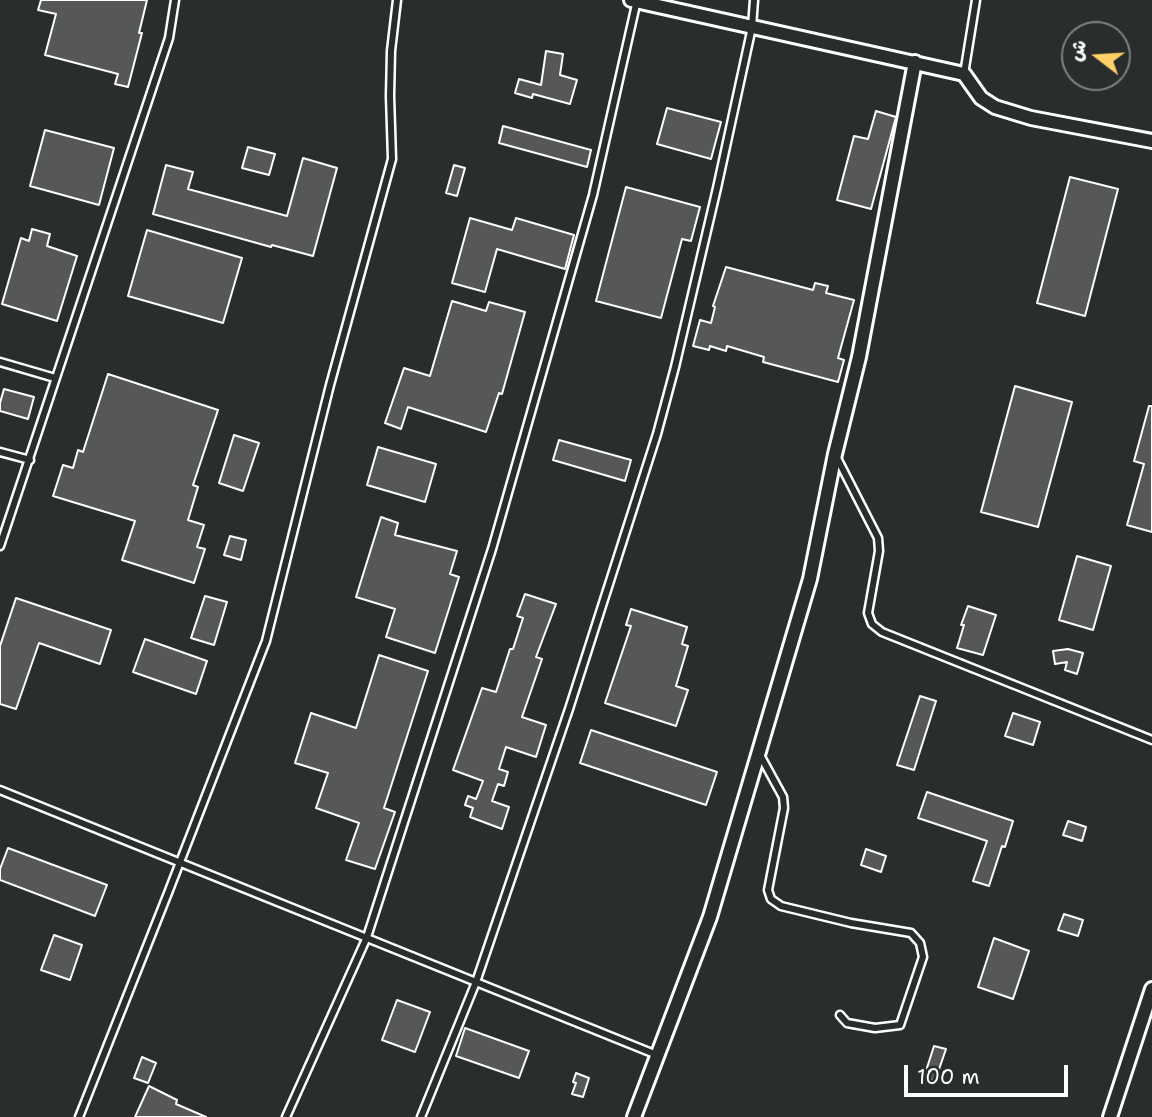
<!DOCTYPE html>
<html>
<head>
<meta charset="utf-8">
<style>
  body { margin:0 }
  #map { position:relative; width:1152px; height:1117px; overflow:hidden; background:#2a2d2e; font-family:"Shantell Sans","Playpen Sans Arabic",sans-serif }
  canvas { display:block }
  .north { position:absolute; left:1061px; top:21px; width:70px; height:70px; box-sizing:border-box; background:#2a2d2e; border:2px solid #7f8182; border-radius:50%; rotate:287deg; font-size:19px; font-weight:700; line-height:28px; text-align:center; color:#fff }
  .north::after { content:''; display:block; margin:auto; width:24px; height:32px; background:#ffd166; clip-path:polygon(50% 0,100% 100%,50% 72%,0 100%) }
  .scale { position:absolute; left:904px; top:1065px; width:164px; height:32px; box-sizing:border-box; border:4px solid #fff; border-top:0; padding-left:9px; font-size:21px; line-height:24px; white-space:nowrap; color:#fff; -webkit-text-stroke:5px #2a2d2e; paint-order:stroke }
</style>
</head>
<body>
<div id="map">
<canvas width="1152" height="1117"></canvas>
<div class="north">ش</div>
<div class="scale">100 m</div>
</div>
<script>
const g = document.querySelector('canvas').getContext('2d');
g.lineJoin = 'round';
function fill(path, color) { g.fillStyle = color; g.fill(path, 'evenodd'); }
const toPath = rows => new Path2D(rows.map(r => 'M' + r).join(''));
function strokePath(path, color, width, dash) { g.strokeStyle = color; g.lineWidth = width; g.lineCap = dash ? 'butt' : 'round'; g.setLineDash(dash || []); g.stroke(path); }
const building = toPath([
  [41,0,147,0,139,33,142,33,128,87,115,84,118,74,45,55,56,14,38,10,41,0],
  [546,51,563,54,560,75,577,80,570,104,533,94,532,98,515,93,519,79,541,85,546,51],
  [667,108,721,122,711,159,657,144,667,108],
  [876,111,896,117,871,209,837,200,854,136,868,139,876,111],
  [503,126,591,150,587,167,499,143,503,126],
  [45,130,114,148,99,205,30,186,45,130],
  [248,147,275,154,269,175,242,168,248,147],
  [303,158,337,168,313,256,272,245,271,247,153,214,166,165,193,172,188,189,287,216,303,158],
  [454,165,465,168,457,196,446,193,454,165],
  [1070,177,1118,189,1085,316,1037,303,1070,177],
  [626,187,700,207,691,241,682,239,661,318,596,301,626,187],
  [470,218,512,230,516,218,574,235,565,269,497,249,485,292,452,283,470,218],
  [32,229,50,234,47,246,77,256,57,321,2,304,21,238,29,241,32,229],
  [147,230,242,258,223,323,128,296,147,230],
  [726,267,813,290,815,283,828,286,826,293,854,300,838,358,844,360,838,382,763,362,764,357,727,346,726,351,710,346,709,350,693,346,700,320,711,323,715,307,713,306,726,267],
  [452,301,486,311,489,302,525,312,502,394,499,393,486,432,408,407,401,429,385,423,404,368,430,376,452,301],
  [108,374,218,410,193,485,198,487,188,520,204,525,197,547,205,549,194,583,122,560,135,521,53,496,63,465,73,468,78,450,83,452,108,374],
  [1015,386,1072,402,1038,527,981,512,1015,386],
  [4,389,34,397,28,419,0,411,0,403,4,389],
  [1149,406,1152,406,1152,532,1127,525,1144,464,1134,461,1149,406],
  [234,435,259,443,243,491,219,483,234,435],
  [559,440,631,460,625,481,553,460,559,440],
  [378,447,436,464,425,502,367,485,378,447],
  [381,517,398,523,395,535,457,551,450,574,459,577,435,653,386,637,395,609,356,597,381,517],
  [230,536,246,540,241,560,224,555,230,536],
  [1077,556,1111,566,1093,630,1059,620,1077,556],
  [525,594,556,604,536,657,542,659,522,717,546,725,536,757,506,747,499,769,508,772,504,786,498,784,492,801,509,807,502,829,470,817,473,808,465,805,468,796,476,799,483,781,453,770,482,688,496,692,510,649,513,649,523,618,517,616,525,594],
  [205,596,227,602,214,645,191,638,205,596],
  [16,598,111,630,100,664,39,643,16,709,0,704,0,646,16,598],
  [968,606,996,615,983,655,957,648,964,625,961,625,968,606],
  [631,609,687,627,682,644,688,646,676,686,688,690,676,726,605,703,631,626,626,625,631,609],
  [145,639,207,661,196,694,133,672,145,639],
  [1068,649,1083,653,1077,674,1065,670,1067,662,1055,664,1053,651,1068,649],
  [379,655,428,671,384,808,395,812,375,869,346,860,359,823,316,808,328,773,295,763,311,713,356,728,379,655],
  [920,696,936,701,914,770,897,765,920,696],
  [1013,713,1040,722,1033,745,1005,736,1013,713],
  [591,730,717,772,706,805,580,763,591,730],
  [927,792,1013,821,1005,847,1002,846,989,886,973,881,987,841,918,818,927,792],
  [1068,821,1086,827,1082,841,1063,835,1068,821],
  [8,848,107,885,95,916,0,880,0,869,8,848],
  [866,849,886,856,881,872,861,865,866,849],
  [1064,914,1083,920,1078,936,1058,930,1064,914],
  [54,935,82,945,70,980,41,970,54,935],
  [994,938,1029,951,1013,999,978,987,994,938],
  [397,1000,430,1012,415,1052,382,1040,397,1000],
  [465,1028,529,1051,519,1078,456,1056,465,1028],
  [934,1046,946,1049,935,1081,924,1077,934,1046],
  [142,1057,156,1063,148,1083,134,1078,142,1057],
  [576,1073,589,1078,583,1097,572,1094,576,1083,573,1082,576,1073],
  [149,1086,177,1100,176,1104,206,1117,135,1117,149,1086]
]);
fill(building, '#555758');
strokePath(building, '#fff', 2);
const lane = toPath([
  [964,74,976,0],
  [0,362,55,378],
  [0,452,30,460],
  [836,456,878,538,879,551,868,613,872,624,882,632,1152,740],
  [0,546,169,38,175,0],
  [760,755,783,797,784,808,768,890,771,899,781,906,851,923,911,933,920,943,923,957,900,1025,875,1028,847,1023,840,1015],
  [0,790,657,1055],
  [79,1117,168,893,266,641,330,385,392,159,390,96,391,51,397,0],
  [286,1117,367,937,492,549,593,195,637,0],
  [421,1117,476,982,569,709,657,434,675,367,717,188,752,27,754,0]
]);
const street = toPath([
  [631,0,964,74,981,98,995,107,1031,118,1152,141],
  [634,1117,710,917,810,579,835,454,859,357,915,62],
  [1110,1117,1152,989]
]);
strokePath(lane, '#fff', 11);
strokePath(street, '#fff', 18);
strokePath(lane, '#2a2d2e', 6);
strokePath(street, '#2a2d2e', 12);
</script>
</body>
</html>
